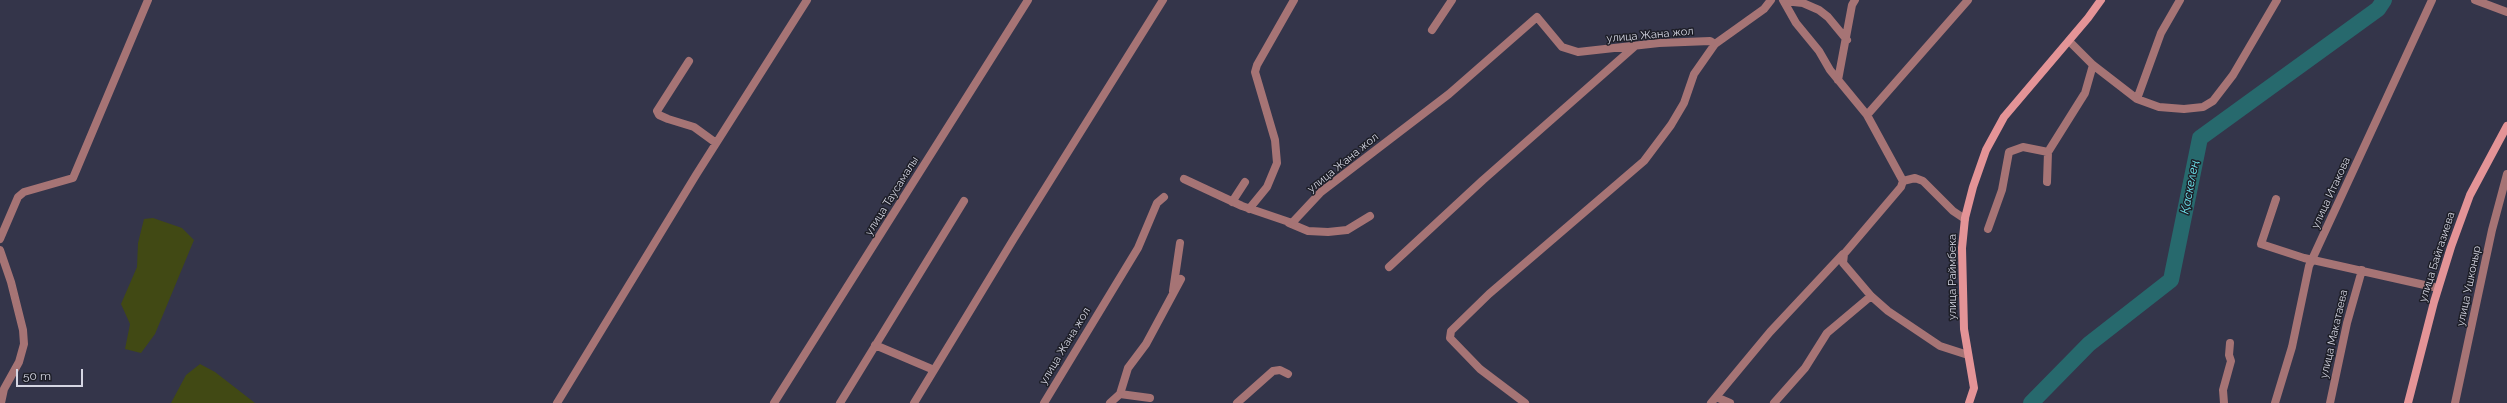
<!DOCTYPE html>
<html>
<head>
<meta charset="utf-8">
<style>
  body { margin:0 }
  #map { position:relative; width:2507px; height:403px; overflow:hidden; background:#34354a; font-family:Raleway,sans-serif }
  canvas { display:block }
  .scale { position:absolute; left:16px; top:369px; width:67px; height:18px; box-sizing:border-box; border:2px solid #d5d6e3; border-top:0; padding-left:5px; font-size:12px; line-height:14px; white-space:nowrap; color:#d5d6e3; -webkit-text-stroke:3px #1d1e27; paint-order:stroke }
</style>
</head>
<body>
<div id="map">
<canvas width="2507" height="403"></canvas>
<div class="scale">50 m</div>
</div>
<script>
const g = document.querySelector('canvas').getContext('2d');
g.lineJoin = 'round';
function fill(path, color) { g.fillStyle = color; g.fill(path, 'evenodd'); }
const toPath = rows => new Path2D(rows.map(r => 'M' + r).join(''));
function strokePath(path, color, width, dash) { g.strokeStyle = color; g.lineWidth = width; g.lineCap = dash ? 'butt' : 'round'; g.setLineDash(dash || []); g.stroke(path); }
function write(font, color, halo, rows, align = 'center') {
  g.font = font + ' Raleway,sans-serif'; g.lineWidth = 3; g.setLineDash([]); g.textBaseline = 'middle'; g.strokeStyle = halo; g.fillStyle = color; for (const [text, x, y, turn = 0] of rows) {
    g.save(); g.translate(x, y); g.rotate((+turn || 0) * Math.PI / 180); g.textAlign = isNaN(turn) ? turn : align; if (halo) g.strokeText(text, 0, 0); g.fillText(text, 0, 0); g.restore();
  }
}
fill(toPath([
  [153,218,182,228,194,240,155,334,141,353,125,349,130,324,121,304,137,267,138,243,144,219],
  [200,364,215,372,255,403,171,403,186,375]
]), '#414914');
strokePath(toPath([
  [2031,403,2089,344,2171,280,2200,138,2378,9,2384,0]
]), '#27696d', 16);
strokePath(toPath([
  [1783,0,1796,23,1819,51,1830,70,1867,115,1903,181,1901,187,1844,254,1843,263,1871,296,1888,311,1940,346,1968,355],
  [2475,0,2507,12],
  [1784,1,1803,3,1819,10,1828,17,1847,40],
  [1432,30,1452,0],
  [2069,41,2093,65,2137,99,2159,107,2184,109,2203,107,2213,101,2233,75,2277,0],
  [1715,44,1764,9,1771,0],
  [689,61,657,111,659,115,668,119,694,127,716,143],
  [1838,80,1852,5,1855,0],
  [2137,99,2161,33,2180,0],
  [1867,115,1968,0],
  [1184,179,1242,206,1292,223,1321,192,1449,94,1537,17,1562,47,1578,52,1659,43,1710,41,1715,44,1694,74,1684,103,1671,125,1644,161,1489,294,1451,331,1450,338,1480,369,1525,403],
  [1903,181,1915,178,1923,181,1953,211,1965,219],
  [2047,182,2048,152,2085,93,2093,65],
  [2276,199,2261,244,2304,258,2438,288],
  [1232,202,1245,182],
  [1249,209,1267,187,1277,163,1275,140,1255,72,1257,65,1294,0],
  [1289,223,1308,231,1328,232,1347,230,1370,216],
  [1988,229,2002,190,2009,152,2023,147,2048,152],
  [0,239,18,197,24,192,73,178,148,0],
  [0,250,11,282,23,330,24,344,19,362,4,389,1,403],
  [1389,267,1483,180,1634,47],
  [1173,291,1180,243],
  [875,345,934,370],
  [1120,394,1150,398],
  [1716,397,1770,332,1843,254],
  [557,403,696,175,807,0],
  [774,403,1028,0],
  [840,403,964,201],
  [914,403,1013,240,1163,0],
  [1044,403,1138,248,1157,203,1164,197],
  [1110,403,1120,394,1128,368,1146,344,1181,279],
  [1237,403,1273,371,1280,370,1288,374],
  [1711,403,1716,397,1730,403],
  [1774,403,1805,368,1827,333,1871,296],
  [2224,403,2223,390,2231,361,2229,355,2230,343],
  [2275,403,2292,347,2309,266,2432,0],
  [2330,403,2347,323,2362,270],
  [2455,403,2492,230,2507,174]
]), '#a67475', 8);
strokePath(toPath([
  [1969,403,1974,388,1964,329,1962,248,1965,218,1973,187,1986,150,2004,117,2088,18,2101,0],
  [2408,403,2434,302,2451,247,2470,195,2507,126]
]), '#e49497', 8);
write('11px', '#d5d6e3', '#1d1e27', [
  ["улица Жана жол",1650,35,-5],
  ["улица Жана жол",1343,163,-39],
  ["улица Итакова",2331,193,-65],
  ["улица Таусамалы",892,196,-58],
  ["улица Байгазиева",2437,257,-72],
  ["улица Раймбека",1953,277,-90],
  ["улица Ушконыр",2469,286,-78],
  ["улица Макатаева",2334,334,-77],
  ["улица Жана жол",1065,346,-59]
]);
write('italic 12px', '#71eff8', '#1d1e27', [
  ["Қаскелең",2190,187,-79]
]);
</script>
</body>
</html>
